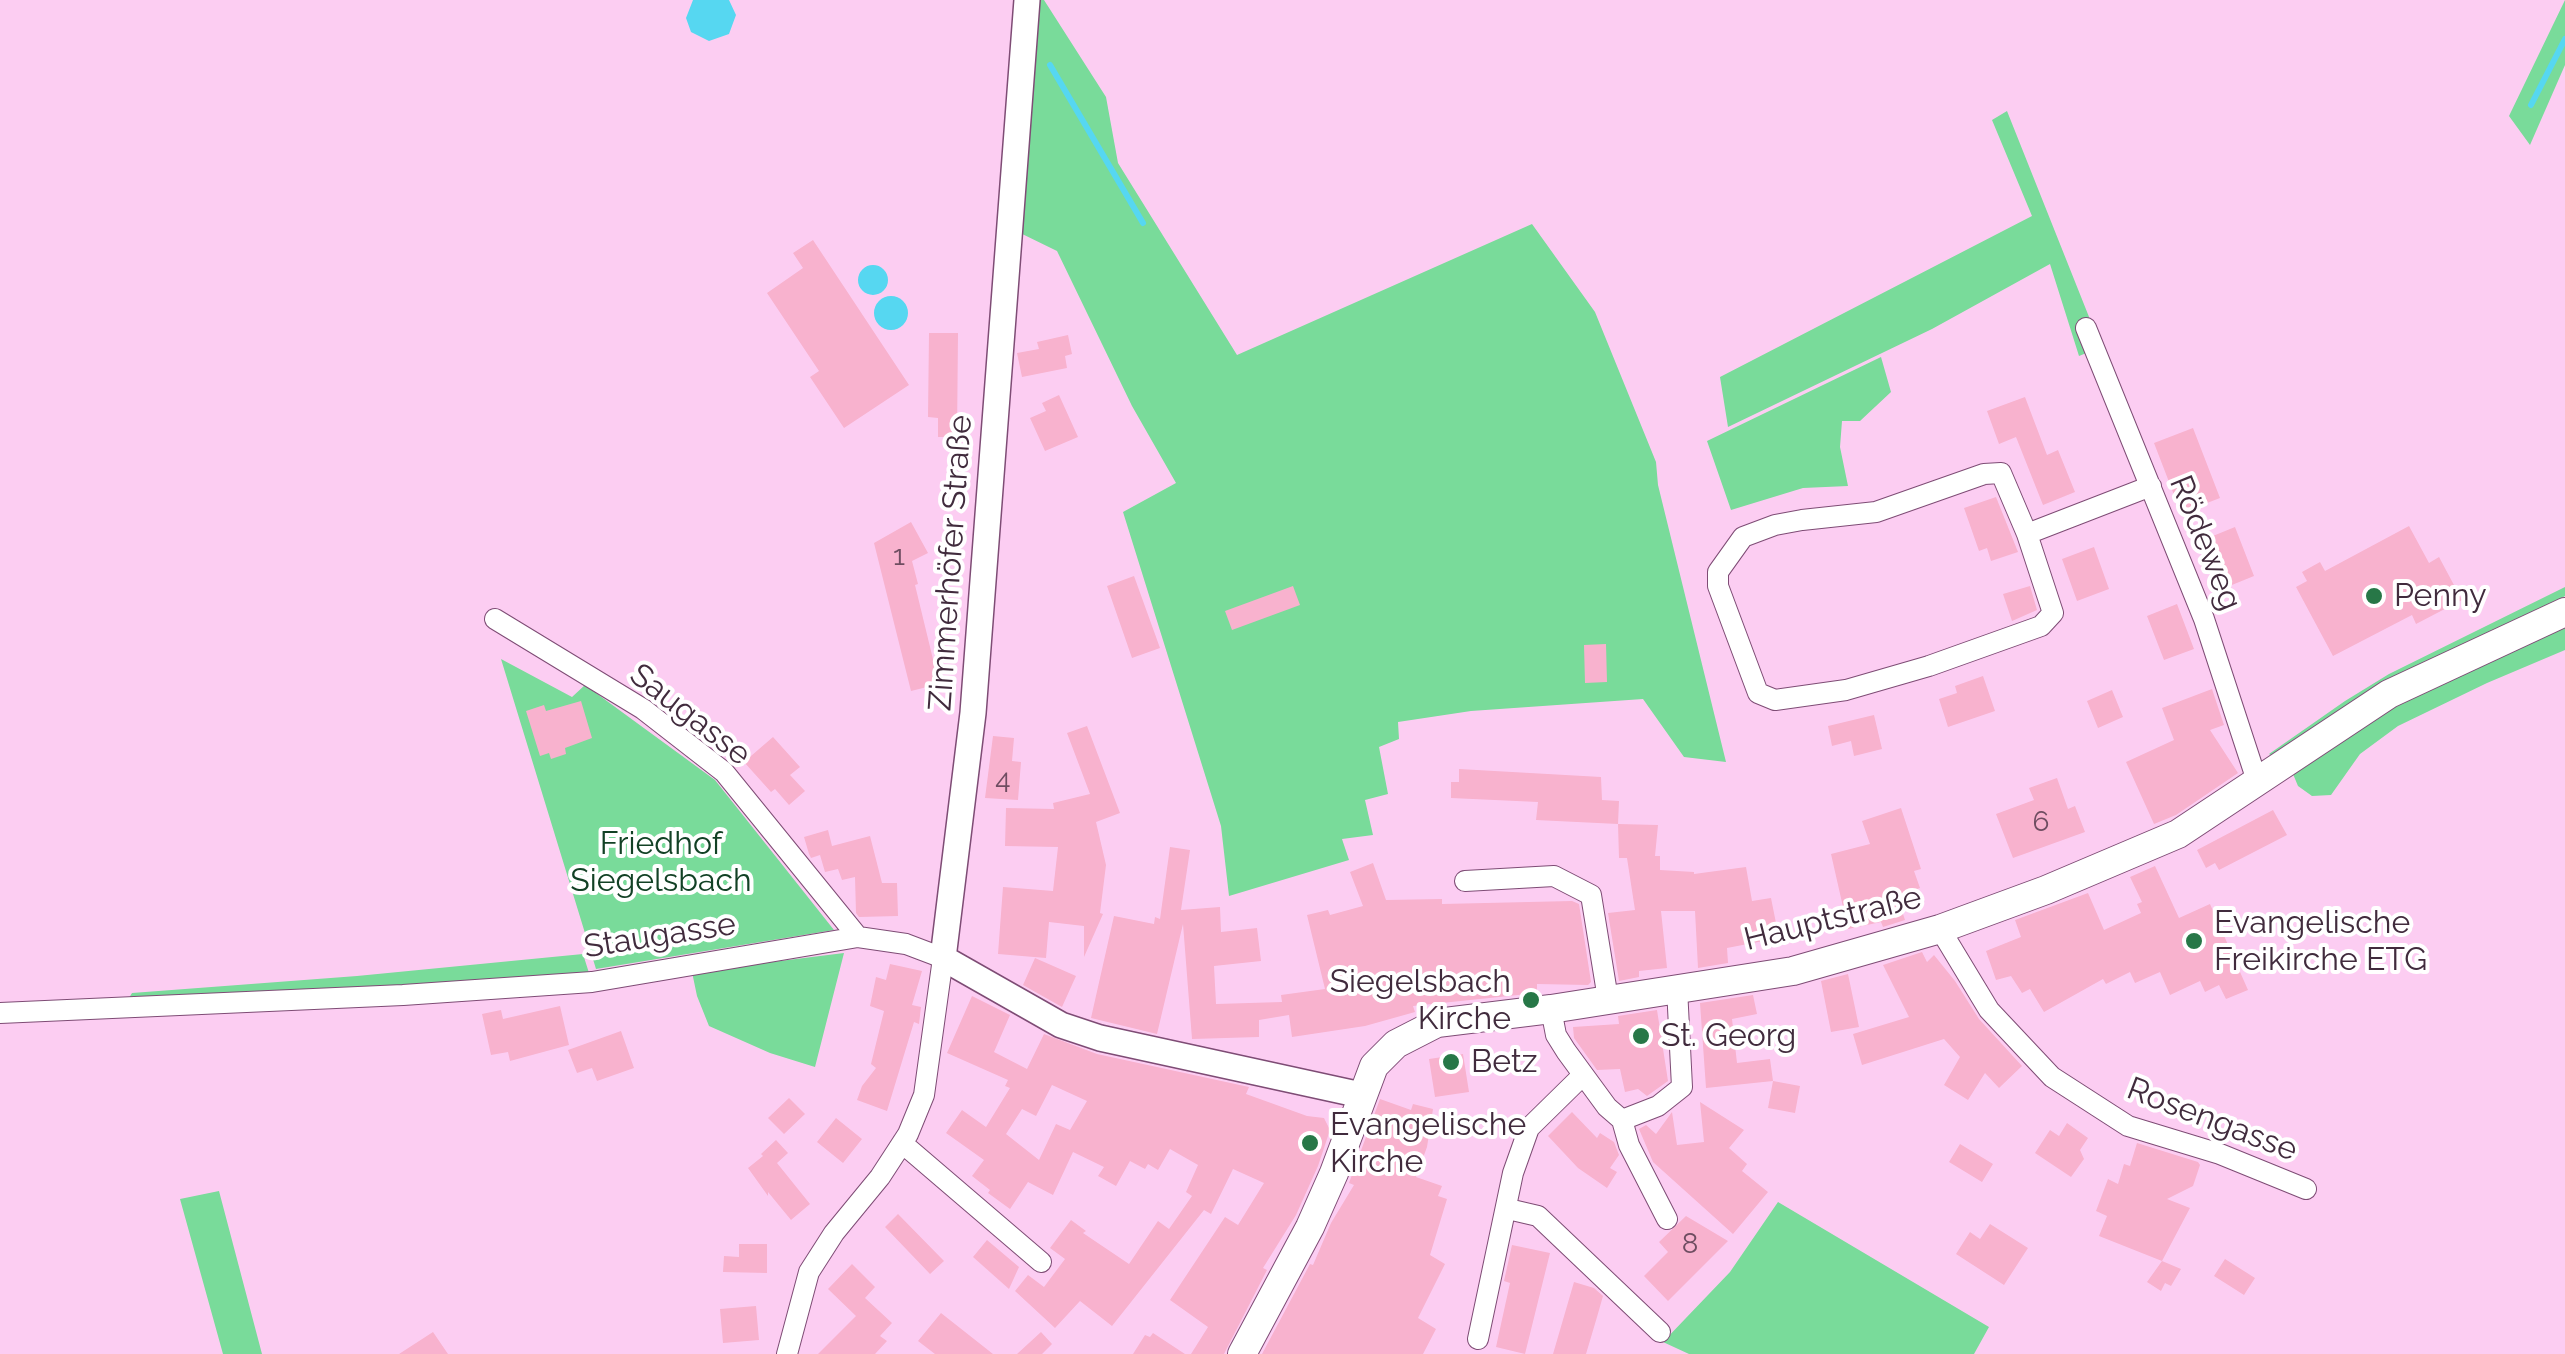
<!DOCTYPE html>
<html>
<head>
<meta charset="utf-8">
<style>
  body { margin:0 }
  canvas { display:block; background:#fccdf2 }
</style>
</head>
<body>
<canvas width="2565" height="1354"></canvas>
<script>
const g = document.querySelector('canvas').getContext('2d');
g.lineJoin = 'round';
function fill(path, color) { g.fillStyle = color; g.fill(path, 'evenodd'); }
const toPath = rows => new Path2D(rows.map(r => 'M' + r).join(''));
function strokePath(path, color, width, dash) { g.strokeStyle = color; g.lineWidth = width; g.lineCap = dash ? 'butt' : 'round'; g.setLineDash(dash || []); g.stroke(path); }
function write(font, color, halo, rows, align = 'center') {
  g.font = font + ' Raleway,sans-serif'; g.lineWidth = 8; g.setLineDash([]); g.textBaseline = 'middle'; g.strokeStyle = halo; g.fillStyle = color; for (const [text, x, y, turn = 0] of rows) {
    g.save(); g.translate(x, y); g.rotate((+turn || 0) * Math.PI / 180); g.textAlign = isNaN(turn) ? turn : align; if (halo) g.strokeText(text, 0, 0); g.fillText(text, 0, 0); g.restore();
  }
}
fill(toPath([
  [1031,0,1044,0,1106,97,1118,163,1237,355,1532,224,1595,312,1656,462,1658,485,1726,762,1684,757,1643,699,1471,711,1398,722,1399,739,1379,747,1388,794,1365,800,1373,835,1342,839,1349,860,1229,896,1221,826,1123,512,1176,483,1132,406,1057,251,1014,230],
  [2565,0,2565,65,2530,145,2509,116],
  [2007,111,2101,347,2079,356,2050,264,1932,329,1728,427,1720,377,2032,216,1992,120],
  [1881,357,1891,392,1860,421,1842,421,1840,447,1848,486,1803,488,1731,510,1707,441],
  [2565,587,2565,596,2547,607,2275,758,2269,754,2345,701,2389,674],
  [2565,626,2565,650,2487,683,2398,726,2360,754,2331,795,2312,796,2298,786,2293,774,2359,727,2428,688],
  [501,659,572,697,585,685,715,780,834,930,596,969],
  [844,953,815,1067,770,1053,709,1026,697,996,692,972],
  [583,954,589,973,458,984,129,998,132,993,357,976],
  [219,1191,262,1354,223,1354,180,1199],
  [1778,1202,1989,1327,1974,1354,1689,1354,1663,1342,1730,1272]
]), '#79db9a');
fill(toPath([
  [693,0,729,0,736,15,729,34,709,41,691,32,686,18],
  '858 280a15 15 0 1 1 30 0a15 15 0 1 1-30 0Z',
  '874 313a17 17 0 1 1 34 0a17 17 0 1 1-34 0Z'
]), '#56d7f1');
strokePath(toPath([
  [1050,65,1143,223],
  [2531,105,2565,39]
]), '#56d7f1', 6);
fill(toPath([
  [813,240,909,385,844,428,810,377,819,371,767,293,803,268,793,253],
  [929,333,958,333,957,437,938,437,938,418,928,417],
  [1068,335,1072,354,1065,356,1067,368,1022,377,1017,353,1039,349,1037,342],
  [1059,395,1078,437,1045,451,1030,418,1046,411,1042,403],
  [2025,397,2047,455,2058,450,2075,492,2043,505,2016,437,1999,444,1987,411],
  [2193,428,2220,498,2181,513,2154,443],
  [1996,497,2018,552,1991,561,1987,548,1979,551,1964,508],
  [911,522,928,553,912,561,918,584,915,585,939,684,911,691,874,543],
  [2409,526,2429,563,2439,557,2462,600,2416,624,2412,615,2333,656,2296,587,2307,581,2302,572,2320,562,2325,571],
  [2235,527,2254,576,2222,589,2203,540],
  [2094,547,2109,589,2077,601,2062,559],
  [1134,576,1160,648,1132,658,1107,586],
  [1293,586,1300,605,1232,630,1225,611],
  [2030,586,2037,610,2012,621,2003,594],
  [2177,604,2194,649,2164,660,2147,616],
  [1606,644,1607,682,1585,683,1584,645],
  [1983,676,1995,711,1948,727,1939,699,1957,693,1955,686],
  [2212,689,2224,725,2210,730,2238,773,2176,815,2154,824,2126,762,2174,740,2162,708],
  [2112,690,2123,717,2098,728,2087,701],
  [581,701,592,738,565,748,566,754,551,759,549,753,540,756,526,711,544,705,546,711],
  [1874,715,1882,749,1854,756,1851,741,1832,746,1828,726],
  [1087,726,1120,813,1096,822,1106,865,1100,913,1103,914,1084,957,1084,926,1049,922,1046,958,998,954,1003,887,1053,891,1058,847,1005,846,1006,808,1054,809,1053,803,1090,794,1067,733],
  [993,736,1014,738,1012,761,1021,762,1018,800,985,798],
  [773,737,800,767,790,775,805,791,789,805,775,789,771,792,744,762],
  [1459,769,1601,777,1602,800,1619,801,1618,824,1536,820,1538,802,1451,798,1451,782,1459,782],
  [2057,778,2068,809,2075,806,2085,832,2013,858,1996,814,2034,800,2029,788],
  [1901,808,1921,869,1914,871,1920,888,1897,896,1905,920,1883,927,1881,922,1848,929,1831,854,1870,844,1862,821],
  [2273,810,2287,835,2219,870,2215,863,2206,868,2197,850],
  [1618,824,1658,825,1655,856,1660,856,1660,870,1694,872,1694,874,1746,867,1752,901,1771,898,1779,938,1727,948,1728,963,1698,968,1695,911,1661,911,1667,968,1639,971,1639,977,1619,981,1608,913,1635,910,1627,858,1619,858],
  [828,830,832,846,870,836,882,883,897,883,898,916,859,917,856,913,855,877,842,880,838,869,825,872,820,855,811,858,809,854,804,837],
  [1170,847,1190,850,1181,910,1220,907,1221,932,1257,928,1261,961,1214,966,1216,1004,1282,1002,1281,995,1325,989,1307,915,1328,910,1330,915,1363,906,1350,872,1373,863,1386,900,1442,899,1442,904,1572,901,1579,904,1591,982,1588,985,1537,984,1537,993,1413,1006,1415,1012,1365,1026,1292,1037,1289,1015,1259,1020,1259,1037,1192,1039,1183,924,1157,1034,1091,1018,1114,916,1154,924,1155,917,1160,919],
  [2155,866,2179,918,2210,904,2248,990,2226,999,2219,985,2205,992,2200,981,2170,995,2160,972,2135,983,2130,972,2106,984,2103,979,2044,1012,2030,989,2022,993,2011,976,1996,980,1986,951,2021,937,2015,920,2088,893,2104,930,2141,913,2137,904,2142,902,2130,877],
  [1922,952,1927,962,1934,955,1955,981,1979,1019,2022,1066,1999,1088,1985,1073,1968,1100,1944,1085,1960,1057,1944,1039,1862,1065,1853,1034,1909,1017,1883,965],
  [1035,958,1076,976,1062,1007,1023,985],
  [890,964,922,971,912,1005,921,1007,919,1024,914,1022,887,1111,857,1100,862,1086,876,1068,871,1064,884,1011,870,1006,876,977,886,980],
  [1848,974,1859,1027,1831,1032,1821,981],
  [1753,995,1757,1014,1732,1019,1737,1063,1770,1059,1773,1081,1706,1088,1700,1003],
  [972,996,1010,1015,994,1052,1027,1069,1044,1034,1097,1054,1249,1087,1246,1094,1307,1116,1324,1118,1330,1130,1318,1166,1296,1215,1263,1268,1267,1270,1224,1354,1191,1354,1208,1327,1170,1300,1225,1217,1238,1225,1264,1183,1233,1169,1211,1214,1204,1210,1112,1326,1080,1301,1055,1328,1015,1291,1028,1275,1044,1287,1065,1259,1050,1248,1071,1220,1086,1231,1083,1233,1129,1264,1158,1221,1169,1229,1192,1196,1186,1192,1198,1165,1170,1149,1158,1170,1148,1164,1145,1169,1130,1161,1116,1186,1098,1176,1104,1167,1073,1152,1053,1195,1028,1182,1010,1209,988,1193,990,1190,972,1176,984,1160,946,1133,962,1110,986,1127,1010,1088,1005,1086,1008,1080,947,1053],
  [1052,1085,1087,1101,1070,1130,1056,1124,1039,1160,1006,1134,1022,1109,1036,1116],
  [560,1006,569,1045,510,1061,508,1052,491,1055,482,1014,501,1010,503,1019],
  [1657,1010,1668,1081,1647,1096,1638,1089,1625,1092,1620,1069,1597,1070,1574,1038,1573,1027,1619,1024,1618,1016],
  [621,1031,634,1068,597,1081,592,1068,577,1073,568,1050],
  [1463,1054,1469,1092,1435,1097,1429,1059],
  [1773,1081,1800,1086,1795,1113,1768,1108],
  [789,1098,805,1114,784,1134,768,1118],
  [1380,1099,1411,1110,1413,1104,1433,1109,1427,1147,1416,1177,1442,1186,1438,1196,1447,1199,1430,1255,1445,1264,1418,1318,1436,1329,1423,1354,1262,1354,1310,1264,1313,1265,1331,1223,1354,1185,1349,1183],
  [1700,1102,1744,1130,1729,1148,1747,1164,1742,1171,1768,1192,1733,1234,1653,1162,1639,1129,1646,1125,1656,1134,1672,1112,1677,1145,1704,1142],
  [1572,1112,1597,1138,1600,1133,1614,1142,1619,1155,1610,1168,1617,1172,1607,1188,1578,1168,1548,1136],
  [836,1118,862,1139,843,1163,817,1142],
  [2067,1123,2088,1138,2080,1150,2084,1159,2071,1177,2035,1153,2050,1130,2059,1136],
  [776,1140,788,1153,777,1163,810,1204,791,1220,768,1192,768,1196,748,1168,763,1156,761,1154],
  [2137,1143,2198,1162,2200,1165,2193,1186,2167,1199,2190,1208,2162,1261,2099,1236,2107,1216,2096,1211,2108,1179,2118,1184,2124,1164,2130,1166],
  [1960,1144,1993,1164,1982,1182,1949,1162],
  [898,1214,944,1261,930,1274,885,1227],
  [1686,1216,1728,1241,1668,1301,1644,1276,1668,1252,1659,1242],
  [1990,1224,2028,1248,2004,1285,1956,1254,1970,1232,1980,1239],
  [987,1240,1019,1267,1009,1289,973,1257],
  [739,1244,767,1244,767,1273,723,1272,724,1256,739,1257],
  [1512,1245,1550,1253,1525,1354,1496,1347,1510,1283,1504,1281],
  [2225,1259,2255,1278,2244,1295,2214,1276],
  [2162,1261,2181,1269,2171,1286,2165,1283,2161,1291,2147,1282],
  [852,1264,875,1287,865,1298,892,1323,880,1336,887,1341,875,1354,818,1354,856,1316,828,1289],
  [1574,1282,1594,1288,1603,1296,1597,1317,1586,1354,1553,1354],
  [756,1306,759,1340,723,1343,720,1309],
  [941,1313,993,1354,935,1354,918,1341],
  [433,1332,448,1354,399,1354],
  [1041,1332,1052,1344,1042,1354,1017,1354],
  [1153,1333,1185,1354,1133,1354,1145,1335,1150,1337]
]), '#f8b2ce');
const minor = toPath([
  [2086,328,2204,619,2258,784],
  [2027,534,2053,613,2041,626,1929,666,1846,690,1775,700,1758,693,1718,586,1718,572,1743,537,1775,525,1802,520,1876,512,1984,474,2001,473,2027,534,2151,486],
  [495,619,643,709,724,772,858,937],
  [1465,881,1554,876,1591,895,1608,999],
  [1940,929,1989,1010,2052,1077,2128,1126,2220,1154,2306,1189],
  [1551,1009,1556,1035,1566,1051,1607,1107,1622,1120,1658,1106,1682,1087,1677,988],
  [0,1013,403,995,592,982,858,937,906,944,943,958,924,1095,908,1134,880,1177,834,1233,809,1272,787,1354],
  [1622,1120,1629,1145,1667,1219],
  [902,1143,1041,1262],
  [1508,1209,1538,1216,1660,1332],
  [1478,1339,1513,1173,1529,1128,1582,1076]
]);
const tertiary = toPath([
  [1027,0,973,713,943,958,1061,1025,1100,1038,1361,1095]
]);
const secondary = toPath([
  [1242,1354,1310,1227,1334,1173,1374,1066,1396,1044,1437,1023,1551,1009,1793,971,1940,929,2046,890,2178,834,2389,694,2565,612]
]);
strokePath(minor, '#7e4c75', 22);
strokePath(tertiary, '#7e4c75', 28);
strokePath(secondary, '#7e4c75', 30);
strokePath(minor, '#fff', 20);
strokePath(tertiary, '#fff', 25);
strokePath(secondary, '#fff', 28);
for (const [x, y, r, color] of [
  [2374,596,10,"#277747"],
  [2194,941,10,"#277747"],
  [1531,1000,10,"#277747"],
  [1641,1036,10,"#277747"],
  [1451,1062,10,"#277747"],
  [1310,1143,10,"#277747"]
]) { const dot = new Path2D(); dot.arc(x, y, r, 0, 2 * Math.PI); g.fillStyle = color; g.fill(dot); strokePath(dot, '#fff', 4); }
write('28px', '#6f4d61', null, [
  ["1",899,557],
  ["4",1003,780],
  ["6",2041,823],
  ["8",1690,1245]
]);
write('32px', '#412b3d', '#fff', [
  ["Rödeweg",2205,543,68],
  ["Zimmerhöfer Straße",951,563,-86],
  ["Saugasse",690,715,38],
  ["Hauptstraße",1833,919,-14],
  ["Staugasse",660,936,-9],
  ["Rosengasse",2212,1120,21]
]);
write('32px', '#412b3d', '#fff', [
  ["Penny",2394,596],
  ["Evangelische",2214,923],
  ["Freikirche ETG",2214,960],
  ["Siegelsbach",1511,982,"right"],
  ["Kirche",1511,1019,"right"],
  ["St. Georg",1661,1036],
  ["Betz",1471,1062],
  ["Evangelische",1330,1125],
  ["Kirche",1330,1162]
], 'left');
write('32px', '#124125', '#fff', [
  ["Friedhof",661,844],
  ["Siegelsbach",661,881]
]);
</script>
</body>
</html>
